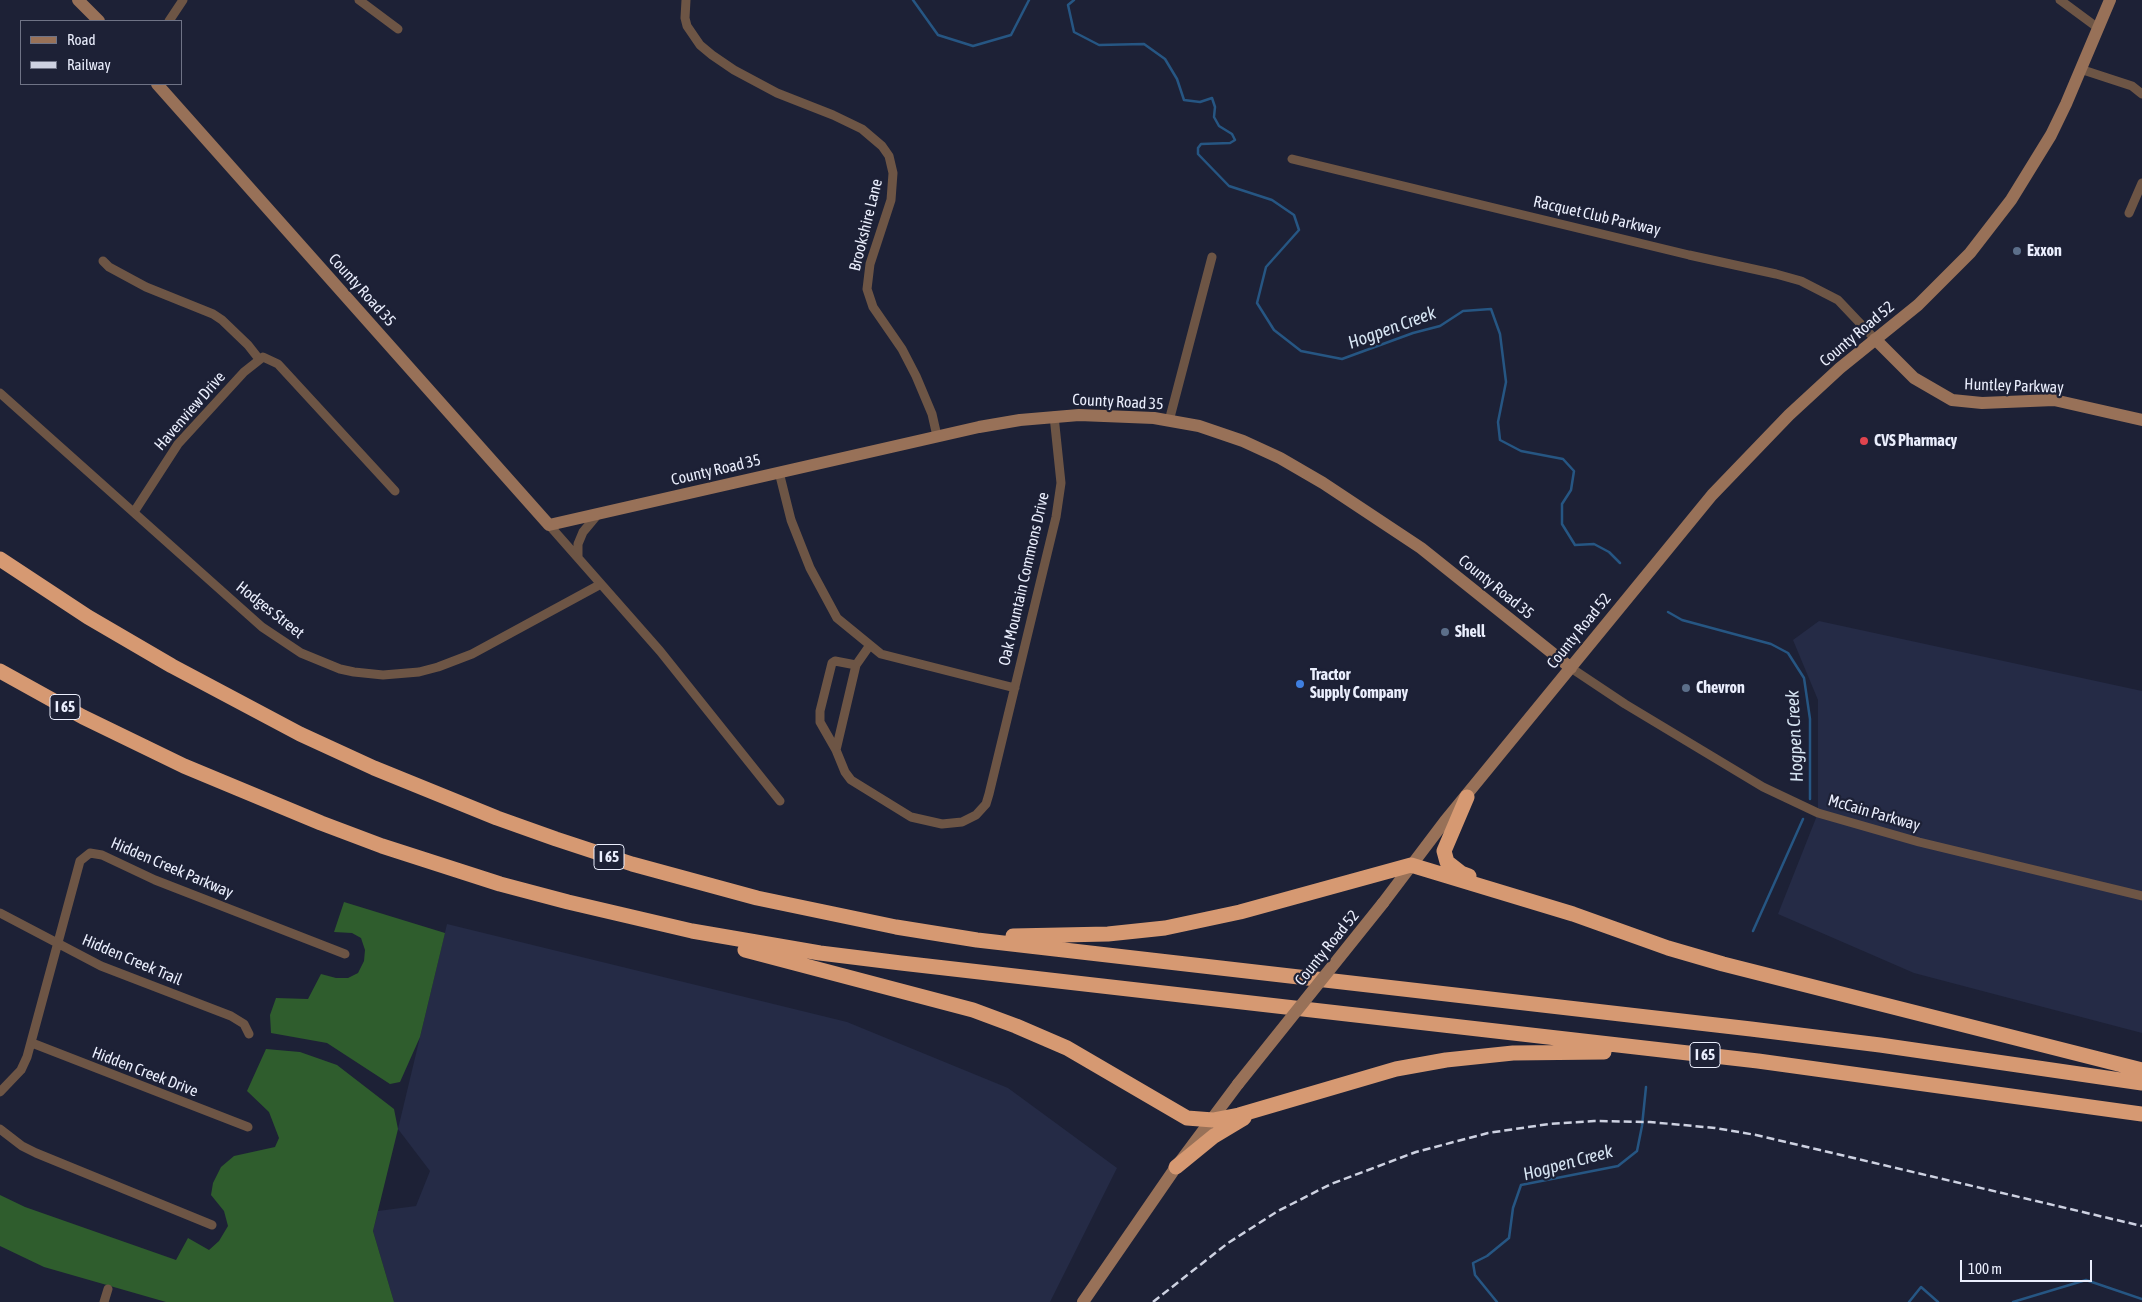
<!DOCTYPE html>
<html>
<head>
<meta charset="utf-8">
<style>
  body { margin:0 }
  #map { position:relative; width:2142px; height:1302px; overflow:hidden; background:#1d2136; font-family:"Asap Condensed",sans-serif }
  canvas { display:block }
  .legend { position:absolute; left:20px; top:20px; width:162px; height:65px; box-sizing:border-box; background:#1d2136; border:1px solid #6f7386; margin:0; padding:6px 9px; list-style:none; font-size:15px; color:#eaeefd }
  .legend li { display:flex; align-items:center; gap:10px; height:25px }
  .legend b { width:25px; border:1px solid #6f7386 }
  .scale { position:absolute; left:1960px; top:1260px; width:132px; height:22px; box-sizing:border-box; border:2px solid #eaeefd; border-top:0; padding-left:6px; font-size:15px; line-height:18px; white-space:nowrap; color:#eaeefd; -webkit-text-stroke:4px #1d2136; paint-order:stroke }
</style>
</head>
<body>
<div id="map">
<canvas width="2142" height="1302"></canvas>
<ul class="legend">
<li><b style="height:6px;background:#987158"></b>Road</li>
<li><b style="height:6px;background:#cdd1e1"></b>Railway</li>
</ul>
<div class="scale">100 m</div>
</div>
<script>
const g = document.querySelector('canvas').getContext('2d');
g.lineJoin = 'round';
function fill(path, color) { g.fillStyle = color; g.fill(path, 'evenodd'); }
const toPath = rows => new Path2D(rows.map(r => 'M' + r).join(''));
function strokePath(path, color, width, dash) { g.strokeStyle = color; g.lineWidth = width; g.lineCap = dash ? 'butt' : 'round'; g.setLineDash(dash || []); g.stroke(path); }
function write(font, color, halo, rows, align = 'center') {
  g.font = font + ' "Asap Condensed",sans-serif'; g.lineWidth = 4.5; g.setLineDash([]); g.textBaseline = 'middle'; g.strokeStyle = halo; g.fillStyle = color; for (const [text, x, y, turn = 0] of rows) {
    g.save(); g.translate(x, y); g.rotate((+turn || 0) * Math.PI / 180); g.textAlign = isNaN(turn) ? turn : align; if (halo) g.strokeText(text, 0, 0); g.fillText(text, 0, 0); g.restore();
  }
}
fill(toPath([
  [1819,621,2142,691,2142,1033,1914,973,1778,914,1818,813,1818,700,1793,640],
  [447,924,847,1022,1008,1088,1117,1168,1050,1302,394,1302,373,1231,378,1211,416,1206,430,1171,398,1129]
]), '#252b46');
fill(toPath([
  [344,902,445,933,420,1037,400,1082,390,1084,327,1043,271,1033,270,1015,276,998,308,999,321,974,336,978,348,978,358,973,364,961,365,950,361,938,352,933,334,932],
  [266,1049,300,1052,337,1065,394,1109,398,1129,373,1231,394,1302,166,1302,44,1267,0,1246,0,1195,25,1207,176,1260,188,1238,209,1250,219,1241,228,1226,224,1211,211,1195,213,1183,221,1167,234,1156,275,1147,279,1138,269,1112,247,1091]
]), '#2f5d2d');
strokePath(toPath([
  [913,0,938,35,973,46,1011,35,1029,0],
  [1074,0,1068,5,1074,32,1099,45,1144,44,1165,59,1177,79,1184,100,1200,102,1212,98,1215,107,1214,117,1219,126,1232,134,1235,140,1230,143,1201,144,1198,148,1198,154,1229,186,1272,200,1294,215,1299,230,1266,267,1257,303,1274,330,1301,351,1342,359,1413,333,1440,326,1463,311,1491,309,1500,334,1506,382,1498,422,1500,440,1521,451,1563,459,1574,471,1571,490,1562,504,1562,524,1575,545,1594,544,1609,552,1620,563],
  [1668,612,1682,620,1771,644,1788,653,1804,678,1810,719,1810,799],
  [1753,931,1803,819],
  [1497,1302,1475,1275,1473,1263,1487,1256,1509,1238,1513,1208,1521,1185,1618,1166,1637,1151,1642,1126,1646,1087],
  [1909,1302,1921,1287,1938,1302],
  [2013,1302,2086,1280,2142,1299]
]), '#265683', 2.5);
strokePath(toPath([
  [359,0,398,29],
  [686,0,685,18,687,26,700,45,712,55,734,70,777,93,833,115,862,129,882,146,889,156,893,173,891,200,870,264,867,289,873,307,902,349,916,376,932,414,937,436],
  [2060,0,2098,28],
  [169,21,183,0],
  [2080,69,2132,86,2142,94],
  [1292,159,1689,255,1776,274,1801,281,1838,300,1875,339],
  [2129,213,2142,183],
  [103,261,109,267,146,287,213,314,222,320,248,345,259,359],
  [0,393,262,627,301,653,340,669,354,672,383,675,419,672,438,667,472,654,601,584],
  [1169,421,1212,257],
  [779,472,791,520,810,568,837,618,881,654,1015,688],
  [134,512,178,444,244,372,263,357,278,364,395,491],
  [549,525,660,651,780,801],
  [578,558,578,544,583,532,598,514],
  [870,645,856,665,836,750,845,772,851,780,911,817,942,824,962,822,976,815,986,804,989,794,1056,517,1061,483,1054,416],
  [1571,668,1625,704,1763,787,1818,813,1919,842,2142,896],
  [836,750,820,722,820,711,832,663,835,661,856,665],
  [0,913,101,966,231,1016,244,1024,249,1034],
  [32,1043,248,1127],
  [0,1092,21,1070,27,1057,80,861,90,853,102,855,155,880,345,954],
  [0,1129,22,1146,36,1153,212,1225],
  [104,1302,108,1289]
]), '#6d5545', 9);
strokePath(toPath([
  [78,0,99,21],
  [157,84,549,525,979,427,1020,420,1079,415,1154,418,1199,426,1243,441,1280,458,1323,483,1421,548,1571,668],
  [1875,339,1914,378,1952,400,1982,403,2054,400,2142,420],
  [1383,903,1445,821,1712,495,1789,415,1840,368,1918,305,1970,253,2011,200,2051,135,2066,104,2110,0],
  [1083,1302,1176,1167,1238,1084]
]), '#987158', 12);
strokePath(toPath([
  [0,559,88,617,172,666,300,734,374,768,497,818,556,839,632,864,757,898,896,927,977,940,1751,1029,1880,1045,2142,1083],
  [0,671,83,717,184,766,321,823,382,846,500,884,568,902,692,931,820,953,901,963,1758,1061,2142,1114],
  [1467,797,1444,851,1447,862,1461,873,1469,876],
  [1013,936,1108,934,1165,928,1240,912,1411,865,1573,914,1668,948,1723,964,2142,1070],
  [745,950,973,1010,1016,1026,1067,1048,1187,1118,1213,1120,1239,1115,1396,1069,1446,1060,1513,1053,1604,1052],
  [1176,1167,1214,1136,1244,1118]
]), '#d69972', 15);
strokePath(toPath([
  [1153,1302,1228,1243,1278,1211,1331,1184,1416,1152,1488,1133,1549,1124,1594,1121,1650,1122,1715,1128,1756,1135,2142,1226]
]), '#cdd1e1', 2.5, [8, 4]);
strokePath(toPath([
  [1238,1084,1383,903]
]), '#987158', 12);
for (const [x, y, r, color] of [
  [2017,251,5,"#5c6f8a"],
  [1864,441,5,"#e0444e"],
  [1445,632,5,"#5c6f8a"],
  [1300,684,5,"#3f7fe0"],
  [1686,688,5,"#5c6f8a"]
]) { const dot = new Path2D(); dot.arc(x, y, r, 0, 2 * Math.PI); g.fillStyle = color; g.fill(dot); strokePath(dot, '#1d2136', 2); }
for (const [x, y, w] of [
  [65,707,30],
  [609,857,30],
  [1705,1055,30]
]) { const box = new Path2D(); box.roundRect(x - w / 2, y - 12.5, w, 25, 4); g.fillStyle = '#1d2136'; g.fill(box); strokePath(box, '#eaeefd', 1); }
write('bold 15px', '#eaeefd', null, [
  ["I 65",65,707],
  ["I 65",609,857],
  ["I 65",1705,1055]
]);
write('16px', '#eaeefd', '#1d2136', [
  ["Racquet Club Parkway",1597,216,13],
  ["Brookshire Lane",866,225,-76],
  ["County Road 35",362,290,48],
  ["County Road 52",1857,334,-40],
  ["Huntley Parkway",2014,386,2],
  ["County Road 35",1118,402,3],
  ["Havenview Drive",190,411,-49],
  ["County Road 35",716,470,-13],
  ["Oak Mountain Commons Drive",1024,579,-77],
  ["County Road 35",1496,587,39],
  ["Hodges Street",270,610,38],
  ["County Road 52",1579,631,-51],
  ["McCain Parkway",1874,813,16],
  ["Hidden Creek Parkway",172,868,23],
  ["County Road 52",1327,948,-51],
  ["Hidden Creek Trail",132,960,23],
  ["Hidden Creek Drive",145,1072,21]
]);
write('bold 16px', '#eaeefd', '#1d2136', [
  ["Exxon",2027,251],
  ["CVS Pharmacy",1874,441],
  ["Shell",1455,632],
  ["Tractor",1310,675],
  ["Supply Company",1310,693],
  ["Chevron",1696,688]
], 'left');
write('italic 18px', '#d7e5f3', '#1d2136', [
  ["Hogpen Creek",1392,328,-20],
  ["Hogpen Creek",1795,736,-93],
  ["Hogpen Creek",1568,1163,-15]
]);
</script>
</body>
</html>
